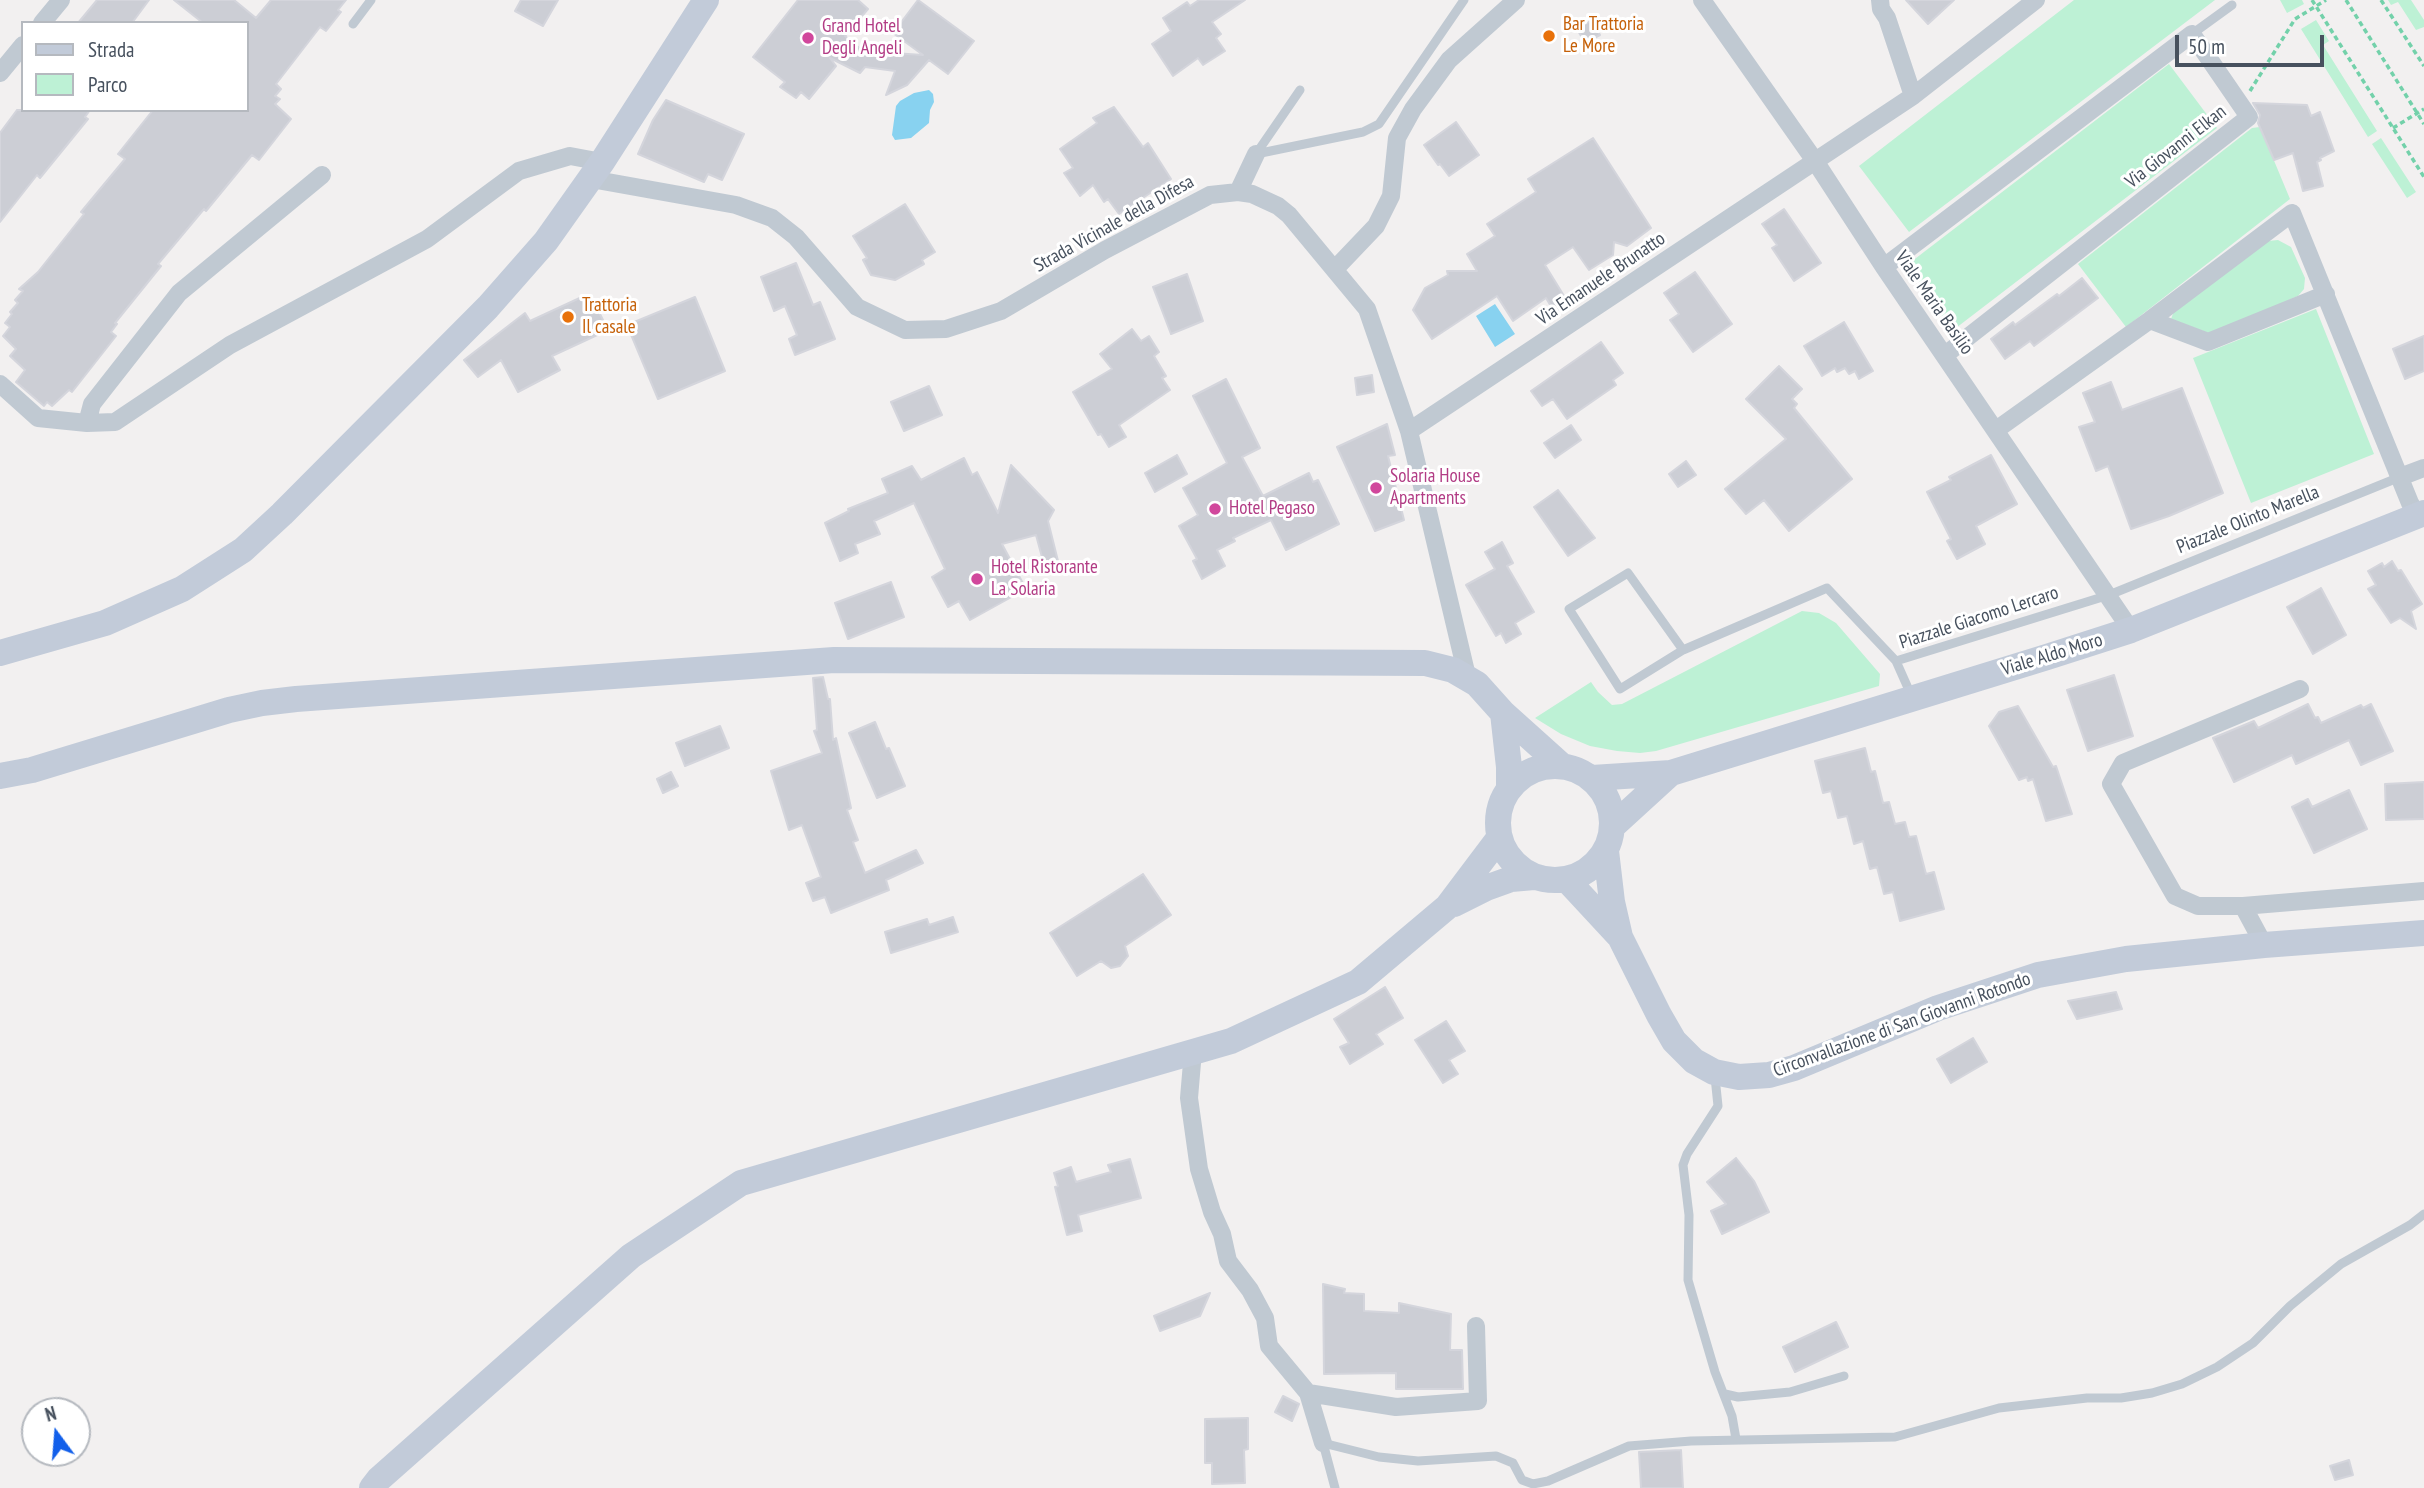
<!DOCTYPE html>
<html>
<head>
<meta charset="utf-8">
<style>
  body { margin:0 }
  #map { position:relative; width:2424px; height:1488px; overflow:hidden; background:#f2f0f0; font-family:"PT Sans Narrow",sans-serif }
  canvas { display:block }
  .legend { position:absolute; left:21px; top:21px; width:228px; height:91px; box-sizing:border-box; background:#fff; border:2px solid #b5b9bf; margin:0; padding:9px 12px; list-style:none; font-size:21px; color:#47515e }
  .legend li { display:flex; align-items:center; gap:14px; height:35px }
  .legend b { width:35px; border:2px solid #b5b9bf }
  .north { position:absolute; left:21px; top:1397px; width:70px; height:70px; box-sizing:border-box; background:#fff; border:2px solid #b5b9bf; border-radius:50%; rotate:344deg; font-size:19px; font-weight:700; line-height:28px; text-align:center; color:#47515e }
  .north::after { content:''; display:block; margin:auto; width:24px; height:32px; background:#125fea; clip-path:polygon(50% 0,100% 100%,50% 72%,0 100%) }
  .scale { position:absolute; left:2175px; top:35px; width:149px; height:32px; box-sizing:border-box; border:4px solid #47515e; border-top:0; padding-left:9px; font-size:21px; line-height:24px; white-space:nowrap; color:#47515e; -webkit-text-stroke:5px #fff; paint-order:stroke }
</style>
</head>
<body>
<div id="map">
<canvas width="2424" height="1488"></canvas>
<ul class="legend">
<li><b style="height:9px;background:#c2cbd9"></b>Strada</li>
<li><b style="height:19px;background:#bdf1d5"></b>Parco</li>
</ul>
<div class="north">N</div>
<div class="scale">50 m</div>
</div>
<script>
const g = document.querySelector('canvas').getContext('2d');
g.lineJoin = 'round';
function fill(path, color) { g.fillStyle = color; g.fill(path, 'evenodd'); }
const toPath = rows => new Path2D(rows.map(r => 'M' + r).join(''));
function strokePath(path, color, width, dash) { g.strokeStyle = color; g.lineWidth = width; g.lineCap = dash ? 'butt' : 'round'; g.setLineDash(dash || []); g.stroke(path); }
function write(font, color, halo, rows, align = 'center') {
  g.font = font + ' "PT Sans Narrow",sans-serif'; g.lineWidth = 6; g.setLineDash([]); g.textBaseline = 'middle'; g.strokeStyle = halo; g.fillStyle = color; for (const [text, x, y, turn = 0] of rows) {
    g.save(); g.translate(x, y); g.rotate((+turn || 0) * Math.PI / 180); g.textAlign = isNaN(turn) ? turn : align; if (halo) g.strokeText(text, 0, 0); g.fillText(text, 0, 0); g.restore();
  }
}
fill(toPath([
  [2074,0,2215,0,1909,232,1859,166],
  [2280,0,2302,0,2304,4,2287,13],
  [2388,0,2411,0,2424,20,2424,27,2416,30,2398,2,2391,5],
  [2316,20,2329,41,2323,45,2377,131,2368,137,2301,29],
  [2169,64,2217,128,1952,331,1907,265],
  [2260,127,2290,199,2126,327,2078,264,2252,128],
  [2381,138,2416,192,2407,198,2372,144],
  [2278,240,2291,247,2305,278,2304,289,2298,296,2211,334,2171,319,2174,311,2268,241],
  [2316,309,2374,454,2251,503,2193,358],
  [1802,611,1819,613,1836,623,1880,674,1879,686,1656,751,1640,753,1617,751,1590,746,1561,734,1535,718,1591,682,1598,692,1612,705,1622,704]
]), '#bdf1d5');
fill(toPath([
  [929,90,933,94,934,102,930,110,929,123,911,138,895,140,892,135,896,106,900,101,914,93],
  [1495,304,1515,334,1495,347,1476,316]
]), '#88d2f0');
const building = toPath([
  [97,0,149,0,132,23,78,23,97,0],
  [174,0,234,0,256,18,271,0,346,0,338,10,341,12,326,31,320,27,276,84,281,89,275,96,280,99,275,104,291,119,259,160,252,155,206,211,204,209,158,264,161,266,115,323,117,324,111,332,116,336,72,392,69,390,52,406,47,402,44,406,16,382,25,370,10,356,16,349,3,336,10,327,5,323,12,314,10,312,18,303,15,300,23,291,19,289,38,272,84,214,81,212,125,159,118,154,153,110,247,110,247,23,203,23,174,0],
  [521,0,558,0,543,26,515,11,521,0],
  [798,0,858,0,868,9,845,36,863,51,923,55,893,33,918,0,974,41,948,74,929,60,907,85,886,95,895,71,865,67,860,73,830,58,836,66,809,99,801,92,796,98,780,87,785,82,753,57,798,0],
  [1199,0,1245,0,1212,22,1221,34,1216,38,1225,51,1203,65,1198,58,1173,76,1152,44,1171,31,1163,18,1187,2,1190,6,1199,0],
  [1906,0,1954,0,1928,24,1906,0],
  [1592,20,1600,35,1585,43,1577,29,1592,20],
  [666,100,744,134,722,180,708,174,704,182,638,154,653,120,666,100],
  [2253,103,2307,105,2311,116,2320,112,2334,151,2320,158,2321,160,2317,162,2323,186,2303,191,2293,153,2274,160,2258,123,2260,115,2253,103],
  [1114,107,1143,147,1148,143,1171,179,1119,214,1108,199,1104,202,1093,185,1080,196,1064,173,1073,168,1060,149,1097,123,1093,118,1114,107],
  [17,110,90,110,85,117,88,119,40,178,37,175,0,222,0,133,17,110],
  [1456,122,1479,155,1449,176,1440,164,1438,165,1424,145,1456,122],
  [1593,138,1651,228,1627,246,1614,242,1613,255,1589,270,1573,247,1545,265,1569,304,1555,313,1546,298,1513,321,1497,296,1432,339,1413,310,1425,288,1448,275,1447,271,1477,271,1467,254,1495,236,1487,224,1536,192,1528,179,1593,138],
  [905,204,935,252,922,260,924,264,895,280,871,275,863,260,867,258,853,236,905,204],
  [1784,209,1821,263,1794,281,1772,248,1777,245,1762,224,1784,209],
  [796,263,813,305,820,302,835,339,795,355,789,339,797,335,785,306,774,311,761,277,796,263],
  [1695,272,1732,324,1693,352,1670,320,1679,314,1664,293,1695,272],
  [1187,274,1203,321,1171,334,1153,287,1187,274],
  [2082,278,2098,298,2034,346,2030,341,2005,359,1991,339,2013,322,2015,325,2057,294,2059,296,2082,278],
  [584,296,596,313,599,312,608,330,552,356,560,370,518,392,501,360,478,377,464,360,525,313,530,321,584,296],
  [695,297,725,371,658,399,627,325,695,297],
  [1844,322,1873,371,1859,379,1855,371,1849,374,1845,368,1837,372,1835,368,1822,376,1804,346,1844,322],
  [1132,329,1141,341,1149,336,1159,352,1154,356,1166,376,1162,378,1170,390,1119,425,1126,437,1109,447,1101,434,1098,435,1073,392,1112,369,1100,354,1132,329],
  [2424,336,2424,371,2405,379,2393,349,2424,336],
  [1601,342,1623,373,1613,380,1616,385,1567,419,1553,399,1542,406,1531,391,1601,342],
  [1779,366,1802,389,1792,399,1797,404,1794,408,1852,479,1789,531,1764,500,1746,514,1725,489,1786,439,1746,399,1779,366],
  [1372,375,1374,392,1357,395,1355,378,1372,375],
  [1226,379,1260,448,1242,457,1263,496,1309,473,1313,482,1318,480,1339,524,1286,550,1271,520,1233,538,1235,541,1217,550,1225,566,1202,579,1193,561,1197,559,1179,526,1198,515,1183,488,1227,463,1193,396,1226,379],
  [2111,382,2122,410,2182,388,2223,493,2169,516,2131,529,2108,466,2096,471,2079,427,2095,422,2083,393,2111,382],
  [929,386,942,415,904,431,891,402,929,386],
  [1387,424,1395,455,1388,456,1404,520,1375,531,1337,447,1387,424],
  [1571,425,1581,440,1555,458,1544,443,1571,425],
  [1177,455,1187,474,1155,492,1145,473,1177,455],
  [1991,455,2017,504,1976,526,1985,544,1957,559,1947,541,1951,539,1927,492,1951,480,1949,477,1991,455],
  [964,458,972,475,977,472,998,513,1011,465,1054,510,1048,521,1060,569,1046,572,1036,535,1002,544,1026,589,970,620,959,601,948,607,932,577,945,569,914,503,874,521,880,534,855,544,858,553,840,561,825,523,849,511,848,509,888,493,882,479,912,466,921,480,964,458],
  [1686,461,1696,475,1678,487,1669,474,1686,461],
  [1558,490,1595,538,1568,556,1534,507,1558,490],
  [1502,542,1513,563,1507,566,1534,612,1515,623,1521,634,1506,643,1501,633,1496,636,1466,585,1495,569,1485,552,1502,542],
  [2392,561,2398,571,2401,570,2422,604,2411,611,2416,629,2400,618,2391,623,2368,589,2376,585,2368,571,2382,563,2384,567,2392,561],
  [891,582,904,617,848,639,835,603,891,582],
  [2321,588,2346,635,2313,654,2287,607,2321,588],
  [2114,675,2133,736,2088,751,2067,690,2114,675],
  [823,677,828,699,830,699,833,740,836,738,851,808,847,810,858,840,853,842,865,873,916,850,923,863,886,880,889,890,831,913,825,897,813,901,806,883,821,877,802,825,789,830,771,771,822,753,814,731,817,730,813,678,823,677],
  [2308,704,2315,718,2318,717,2321,723,2361,705,2363,708,2371,704,2393,751,2361,765,2349,740,2296,764,2292,755,2234,782,2213,738,2254,721,2258,728,2308,704],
  [2018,706,2053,767,2056,766,2072,814,2046,821,2033,779,2028,781,2027,777,2019,780,1989,726,1999,712,2018,706],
  [875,722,886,749,889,748,905,786,877,798,849,733,875,722],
  [720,726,729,748,685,766,676,743,720,726],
  [1865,748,1871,772,1875,771,1883,803,1889,802,1895,824,1905,822,1909,837,1916,836,1926,874,1934,872,1944,909,1900,921,1893,892,1884,894,1877,867,1870,869,1863,841,1854,844,1847,816,1838,818,1831,791,1823,793,1815,761,1865,748],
  [671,772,678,786,663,793,657,779,671,772],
  [2424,782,2424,819,2386,820,2385,784,2424,782],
  [2349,790,2367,829,2314,853,2292,807,2308,799,2312,807,2349,790],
  [1143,874,1171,915,1125,946,1128,956,1120,966,1111,968,1101,961,1077,976,1050,933,1143,874],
  [953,917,958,932,891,953,885,932,927,919,929,925,953,917],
  [1385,987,1403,1018,1376,1034,1383,1044,1350,1064,1340,1047,1349,1043,1334,1019,1385,987],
  [2116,992,2122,1009,2077,1019,2068,1001,2116,992],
  [1446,1021,1465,1051,1449,1060,1458,1074,1443,1083,1415,1040,1446,1021],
  [1973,1038,1987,1062,1951,1083,1937,1059,1973,1038],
  [1736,1158,1754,1181,1769,1212,1722,1234,1711,1211,1726,1204,1707,1182,1736,1158],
  [1130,1159,1141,1198,1078,1215,1082,1231,1067,1235,1055,1187,1058,1186,1054,1173,1071,1167,1076,1182,1111,1172,1108,1165,1130,1159],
  [1323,1284,1345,1289,1344,1293,1364,1294,1364,1311,1399,1313,1399,1303,1451,1314,1450,1350,1462,1350,1463,1389,1396,1389,1396,1373,1324,1374,1323,1284],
  [1210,1293,1200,1316,1160,1331,1154,1316,1210,1293],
  [1836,1322,1848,1347,1795,1372,1783,1347,1836,1322],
  [1283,1396,1299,1404,1292,1421,1275,1412,1283,1396],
  [1248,1418,1248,1449,1244,1450,1245,1483,1212,1484,1212,1463,1205,1463,1205,1419,1248,1418],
  [1681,1450,1683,1488,1641,1488,1639,1452,1681,1450],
  [2349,1460,2353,1475,2335,1480,2330,1466,2349,1460]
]);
fill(building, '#ccced5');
strokePath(building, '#d4d5dc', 2);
strokePath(toPath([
  [2312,0,2424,177],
  [2346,0,2424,124],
  [2381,0,2424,66],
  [2250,91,2295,19,2326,0],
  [2393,128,2424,109]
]), '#73d1aa', 3.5, [5, 3.5]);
strokePath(toPath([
  [353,24,371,0],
  [2192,34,2232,5],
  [1256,154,1363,132,1379,124,1464,0],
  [1256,154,1300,90],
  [1683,650,1620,689,1569,609,1628,573,1683,650,1827,588,1896,661],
  [1912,697,1896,661,2109,595,2400,477],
  [1715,1077,1718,1106,1687,1154,1683,1165,1689,1215,1688,1280,1715,1372,1732,1416,1736,1439],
  [1725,1394,1738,1397,1790,1392,1844,1376],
  [1335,1488,1323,1443,1379,1457,1418,1461,1496,1456,1513,1463,1522,1480,1533,1484,1548,1481,1629,1446,1691,1441,1895,1437,1999,1408,2087,1398,2121,1398,2152,1393,2182,1384,2217,1367,2253,1343,2290,1306,2341,1264,2410,1225,2424,1214]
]), '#c0c9d2', 9);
strokePath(toPath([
  [1702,0,1815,161,1884,267,2131,630],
  [1880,0,1881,9,1887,18,1913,96],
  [42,23,61,0],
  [0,73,23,45],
  [591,179,736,205,772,218,796,237,857,307,905,330,946,329,1001,311,1105,250,1210,195,1238,192,1252,194,1278,206,1289,215,1367,309,1409,431,1467,676],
  [1238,192,1256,154],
  [1884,267,2192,34,2249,117,1945,355],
  [1335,269,1376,226,1391,196,1397,138,1413,109,1449,60,1516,0],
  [2150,320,2208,342,2326,294],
  [0,384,38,418,87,423,115,422,230,345,427,239,519,171,570,156,602,162],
  [87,423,92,404,179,293,322,175],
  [1996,430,2150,320,2292,213,2410,503,2418,516],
  [1409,431,1913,96,2036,0],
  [2400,477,2424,468],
  [2243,906,2424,891],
  [2264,945,2243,906,2198,906,2175,896,2111,784,2123,763,2300,689],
  [1193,1051,1189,1098,1199,1169,1212,1212,1222,1234,1228,1261,1250,1290,1265,1318,1269,1346,1308,1393,1323,1443],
  [1308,1393,1396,1407,1478,1401,1476,1326]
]), '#c0c9d2', 18);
strokePath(toPath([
  [0,653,105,623,182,589,243,550,282,514,488,307,546,241,602,162,706,0],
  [1503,713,1509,767,1509,789],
  '1498 823a57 57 0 1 1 114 0a57 57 0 1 1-114 0Z',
  [0,776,32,770,229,710,262,703,296,699,834,660,1425,663,1453,670,1477,684,1503,713,1562,766],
  [1592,778,1671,773,2047,657,2131,630,2424,513],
  [1613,826,1671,773],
  [1606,851,1612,902,1620,937,1659,1015,1674,1041,1694,1061,1714,1072,1739,1077,1769,1075,1794,1068,1938,1008,2038,975,2126,959,2264,945,2424,933],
  [1567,880,1618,935],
  [1454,904,1486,888,1511,879,1534,877],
  [372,1488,379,1479,631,1256,741,1183,1231,1041,1358,982,1447,907,1499,838]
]), '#c2cbd9', 26);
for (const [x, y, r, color] of [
  [1549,36,7,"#e8710a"],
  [808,38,7,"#d1479c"],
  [568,317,7,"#e8710a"],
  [1376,488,7,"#d1479c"],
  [1215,509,7,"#d1479c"],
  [977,579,7,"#d1479c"]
]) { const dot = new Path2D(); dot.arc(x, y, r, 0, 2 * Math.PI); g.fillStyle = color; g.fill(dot); strokePath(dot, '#fff', 2.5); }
write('19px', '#c56008', '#fff', [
  ["Bar Trattoria",1563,25],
  ["Le More",1563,47],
  ["Trattoria",582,306],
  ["Il casale",582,328]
], 'left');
write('19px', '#b23c85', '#fff', [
  ["Grand Hotel",822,27],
  ["Degli Angeli",822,49],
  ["Solaria House",1390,477],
  ["Apartments",1390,499],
  ["Hotel Pegaso",1229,509],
  ["Hotel Ristorante",991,568],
  ["La Solaria",991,590]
], 'left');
write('19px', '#47515e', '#fff', [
  ["Via Giovanni Elkan",2176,147,-38],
  ["Strada Vicinale della Difesa",1114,224,-29],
  ["Via Emanuele Brunatto",1601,279,-34],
  ["Viale Maria Basilio",1934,303,55],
  ["Piazzale Olinto Marella",2248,520,-22],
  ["Piazzale Giacomo Lercaro",1979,618,-18],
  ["Viale Aldo Moro",2052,655,-17],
  ["Circonvallazione di San Giovanni Rotondo",1902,1025,-20]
]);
</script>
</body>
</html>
